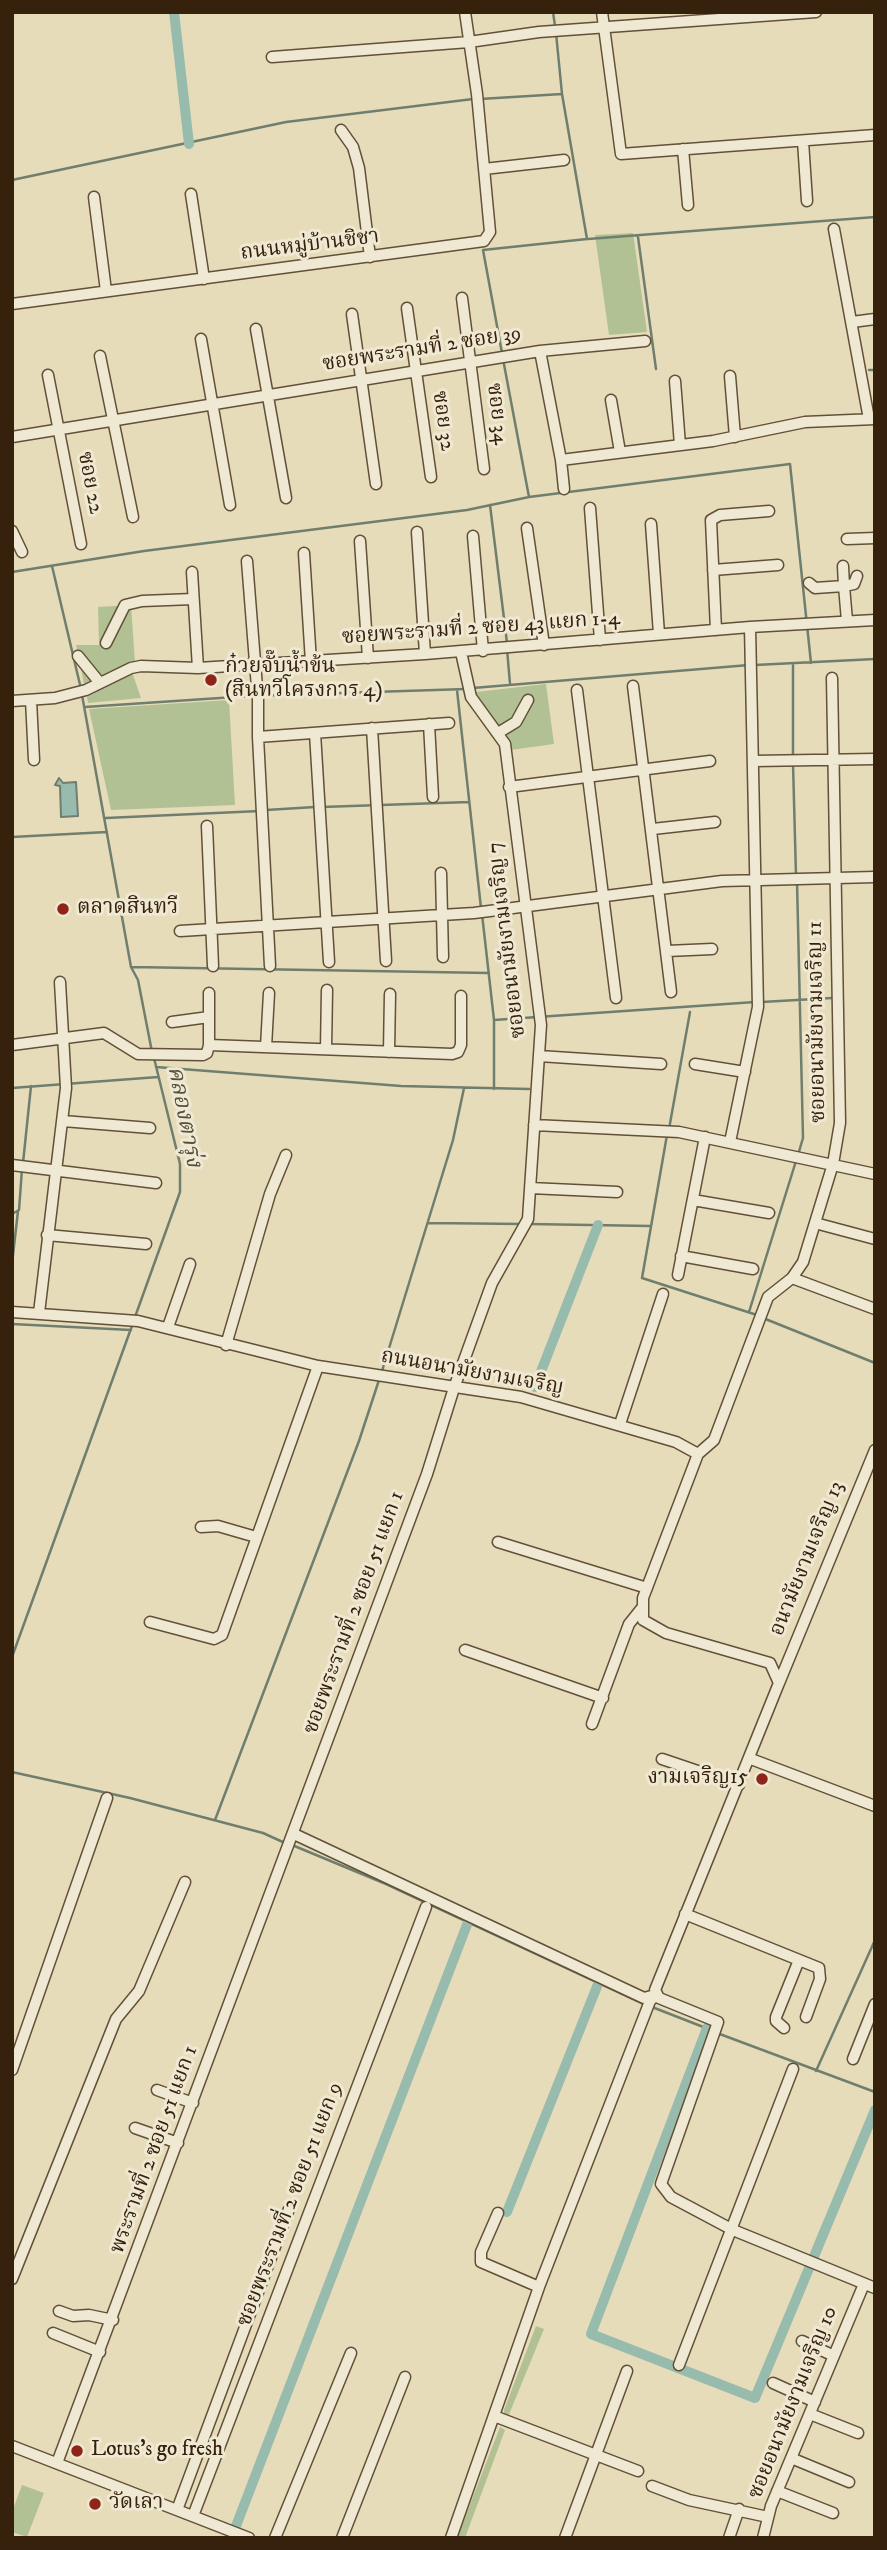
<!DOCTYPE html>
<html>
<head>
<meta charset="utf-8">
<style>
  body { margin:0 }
  #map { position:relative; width:887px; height:2550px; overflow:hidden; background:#e7dcba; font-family:"IM FELL DW Pica",serif }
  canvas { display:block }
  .frame { position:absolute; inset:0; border:14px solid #36210d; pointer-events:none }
</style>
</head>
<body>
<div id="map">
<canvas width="887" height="2550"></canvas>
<div class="frame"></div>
</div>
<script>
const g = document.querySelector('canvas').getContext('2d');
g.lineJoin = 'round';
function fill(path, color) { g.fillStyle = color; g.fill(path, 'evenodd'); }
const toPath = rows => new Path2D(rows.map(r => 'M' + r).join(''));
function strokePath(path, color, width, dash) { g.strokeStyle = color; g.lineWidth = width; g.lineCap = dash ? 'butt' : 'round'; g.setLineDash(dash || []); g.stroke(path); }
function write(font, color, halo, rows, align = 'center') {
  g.font = font + ' "IM FELL DW Pica","Noto Serif Thai",serif'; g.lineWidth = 6; g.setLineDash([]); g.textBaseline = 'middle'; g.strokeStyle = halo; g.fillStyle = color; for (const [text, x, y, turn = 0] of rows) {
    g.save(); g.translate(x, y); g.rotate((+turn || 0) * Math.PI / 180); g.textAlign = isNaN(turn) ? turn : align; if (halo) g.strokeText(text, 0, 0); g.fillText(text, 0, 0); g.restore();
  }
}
fill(toPath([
  [633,233,647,332,609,335,595,235],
  [131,605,135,663,84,684,76,645,99,645,98,607],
  [132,672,141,698,88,703,87,697],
  [546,684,554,744,503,751,502,745,478,714,476,692],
  [229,700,235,805,111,810,89,709],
  [536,2326,544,2329,508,2417,504,2415,504,2410],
  [500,2427,505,2430,465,2538,457,2538],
  [22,2485,44,2493,27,2537,12,2532,12,2512]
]), '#b1c193');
const water = toPath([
  [59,778,63,783,76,782,78,816,61,817,60,786,55,785,59,778]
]);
fill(water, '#97bcae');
strokePath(water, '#707e6e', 2);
strokePath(toPath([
  [553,12,555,26],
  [480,99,562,94,556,33],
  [12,180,286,122,473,99],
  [638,237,656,369],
  [588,239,875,217],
  [502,353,483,250,587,239,562,94],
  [503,359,529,497],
  [869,370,875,370],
  [490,505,507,643],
  [52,566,81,689],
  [12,572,144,551,467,510,529,497,790,464,811,663],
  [507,649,510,684],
  [755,665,875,659],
  [793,665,793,757],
  [473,688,749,665],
  [457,690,481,908],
  [82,695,131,967,138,980,152,1052],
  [85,707,250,696,466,689],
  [793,763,796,876],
  [322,807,469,802],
  [266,810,315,807],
  [106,818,260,811],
  [12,837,107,832],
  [797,882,803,1138,798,1155],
  [482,914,494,1020,494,1089],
  [132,967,489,973],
  [762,1002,832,998],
  [494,1020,755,1002],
  [156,1067,401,1086,529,1089],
  [12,1088,158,1077],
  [669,1129,690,1012],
  [667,1135,642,1278,757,1315],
  [23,1163,31,1086],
  [12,1214,19,1210,22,1169],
  [428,1223,523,1224],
  [529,1224,651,1226],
  [12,1264,18,1211],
  [749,1312,796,1161],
  [135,1317,180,1192,180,1164,154,1058],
  [763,1318,875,1363],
  [12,1324,131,1330],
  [382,1371,453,1140,464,1088],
  [12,1657,133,1323],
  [12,1772,130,1798,263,1833,285,1843],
  [215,1820,359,1441,380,1377],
  [292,1845,386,1884,646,2005],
  [652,2007,711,2030],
  [717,2033,875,2092],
  [816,2071,875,1940],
  [874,2538,875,2537]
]), '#707e6e', 2.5);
strokePath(toPath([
  [174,12,189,144],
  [535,1387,598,1225],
  [707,2028,591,2334,755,2398,875,2110],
  [507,2212,598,1984],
  [236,2526,468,1922]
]), '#97bcae', 10);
const minor = toPath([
  [602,12,621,154,875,135],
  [272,57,469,42,539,32,816,12],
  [341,130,353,147,359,168,370,257],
  [803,141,807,201],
  [683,149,688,205],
  [484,169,564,160],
  [191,194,204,279],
  [94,197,106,291],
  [834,229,869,419],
  [462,298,484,469],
  [12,304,484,241,490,232,477,94,465,12],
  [407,308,431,477],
  [352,314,376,484],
  [852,322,875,319],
  [256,329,286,498],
  [201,339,230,505],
  [540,351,645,341],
  [100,356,133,517],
  [48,375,81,544],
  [730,376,735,437],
  [675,381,680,445],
  [611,400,620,452],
  [12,437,540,351,561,460,713,441,805,422,875,419],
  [561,460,564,489],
  [590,508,600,640],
  [651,524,659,634],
  [527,528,544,645],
  [12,531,22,552],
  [417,532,425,654],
  [473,536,483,651],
  [847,539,875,538],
  [360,541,368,658],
  [304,553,311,662],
  [247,561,258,700,258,737,449,723],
  [843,566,844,586,854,584,857,576],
  [713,570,778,565],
  [192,572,198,668],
  [809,583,815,588,844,586,847,621],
  [716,630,711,520,720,515,769,511],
  [106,643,125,605,142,601,193,599],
  [78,656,100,683],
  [633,686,671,992],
  [577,690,616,998],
  [31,700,34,760],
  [12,701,55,698,86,690,131,668,141,666,198,668,425,654,750,627,875,620],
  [429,724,433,797],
  [372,728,386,961],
  [315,733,329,962],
  [498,733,516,722,528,700],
  [258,737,270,966],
  [754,761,875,759],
  [509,787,710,761],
  [207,826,213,966],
  [653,829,715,822],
  [441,873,443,957],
  [180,931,474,913,722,881,875,877],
  [667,951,712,949],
  [172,1022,209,1017],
  [12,1045,104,1033,138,1054,203,1055,207,1053,209,1045,209,993],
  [209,1045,452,1054,458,1052,461,1045,461,996],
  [266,1047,269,993],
  [326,1049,327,990],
  [389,1052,390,994],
  [539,1056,661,1064],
  [695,1064,745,1072],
  [63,1121,150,1128],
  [534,1125,679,1132,875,1174],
  [730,1142,758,1007,750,627],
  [12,1165,156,1183],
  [530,1188,617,1192],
  [693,1200,769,1213],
  [815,1223,875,1239],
  [47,1235,146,1244],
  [681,1256,753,1269],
  [678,1275,705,1137],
  [792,1278,875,1309],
  [12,1312,138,1321,318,1366,521,1397,676,1442,698,1454,643,1598,643,1620,666,1633,770,1663,779,1683,655,1990,659,1998,718,2022,661,2184,671,2197,733,2230,875,2288],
  [39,1313,66,1088,60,982],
  [168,1327,190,1264],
  [226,1345,270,1194,286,1155],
  [620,1424,663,1294],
  [698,1454,714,1440,768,1297,792,1278,803,1262,833,1164,840,1123,832,678],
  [201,1527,218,1526,256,1537],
  [498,1542,647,1588],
  [150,1622,214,1639,222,1635,318,1366],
  [465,1650,603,1698],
  [779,1683,875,1450],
  [592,1724,629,1624,641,1609],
  [662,1759,739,1785],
  [751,1759,875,1806],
  [294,1834,644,1998,655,1995],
  [685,1914,819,1968,820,1979,806,2017],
  [784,2028,776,2021,776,2017,799,1960],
  [853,2059,875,2004],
  [12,2070,107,1798],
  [157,2090,193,2103],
  [135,2128,178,2143],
  [498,2213,481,2252,481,2262,539,2287],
  [12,2279,116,2019,139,1991,185,1882],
  [59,2311,73,2316,89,2315,113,2320],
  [53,2333,100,2352],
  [802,2341,834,2356],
  [679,2365,793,2069],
  [773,2383,815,2402],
  [810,2414,858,2433],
  [494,2416,638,2471],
  [12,2446,249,2538],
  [791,2458,849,2482],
  [57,2463,427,1474,454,1388,492,1283,528,1219,541,1025,505,744,471,697,461,652],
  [652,2486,689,2500,768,2517],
  [777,2491,833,2513],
  [177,2510,289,2209],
  [193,2516,426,1907],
  [275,2538,351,2353],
  [342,2538,405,2377],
  [451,2538,539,2287,650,2001,656,1995],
  [565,2538,627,2371],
  [729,2538,739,2509],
  [763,2538,771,2506,864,2284]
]);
strokePath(minor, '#625038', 13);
strokePath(minor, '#efe8d2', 10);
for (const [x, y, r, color] of [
  [211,680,7,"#8f2418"],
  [63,909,7,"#8f2418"],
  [762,1779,7,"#8f2418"],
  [77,2451,7,"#8f2418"],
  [95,2504,7,"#8f2418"]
]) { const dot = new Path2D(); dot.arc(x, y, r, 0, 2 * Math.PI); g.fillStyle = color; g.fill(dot); strokePath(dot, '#efe8d2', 2.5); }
write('21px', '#36210d', '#efe8d2', [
  ["ถนนหมู่บ้านชิชา",310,246,-7],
  ["ซอยพระรามที่ 2 ซอย 39",422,350,-9],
  ["ซอย 34",496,414,83],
  ["ซอย 32",442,421,82],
  ["ซอย 22",89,483,79],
  ["ซอยพระรามที่ 2 ซอย 43 แยก 1-4",481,629,-4],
  ["ซอยอนามัยงามเจริญ 7",508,940,-97],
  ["ซอยอนามัยงามเจริญ 11",818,1022,-91],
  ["ถนนอนามัยงามเจริญ",472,1373,10],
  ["อนามัยงามเจริญ 13",808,1559,-68],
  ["ซอยพระรามที่ 2 ซอย 51 แยก 1",355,1613,-70],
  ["พระรามที่ 2 ซอย 51 แยก 1",155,2150,-70],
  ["ซอยพระรามที่ 2 ซอย 51 แยก 9",291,2205,-69],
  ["ซอยอนามัยงามเจริญ 10",794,2403,-68]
]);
write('21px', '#36210d', '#efe8d2', [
  ["ก๋วยจั๊บน้ำข้น",225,668],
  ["(สินทวีโครงการ 4)",225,692],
  ["ตลาดสินทวี",77,909],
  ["งามเจริญ15",748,1779,"right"],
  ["Lotus's go fresh",91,2451],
  ["วัดเลา",109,2504]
], 'left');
write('italic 23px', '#53503d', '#efe8d2', [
  ["คลองตารุ่ง",183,1117,79]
]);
</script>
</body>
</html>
